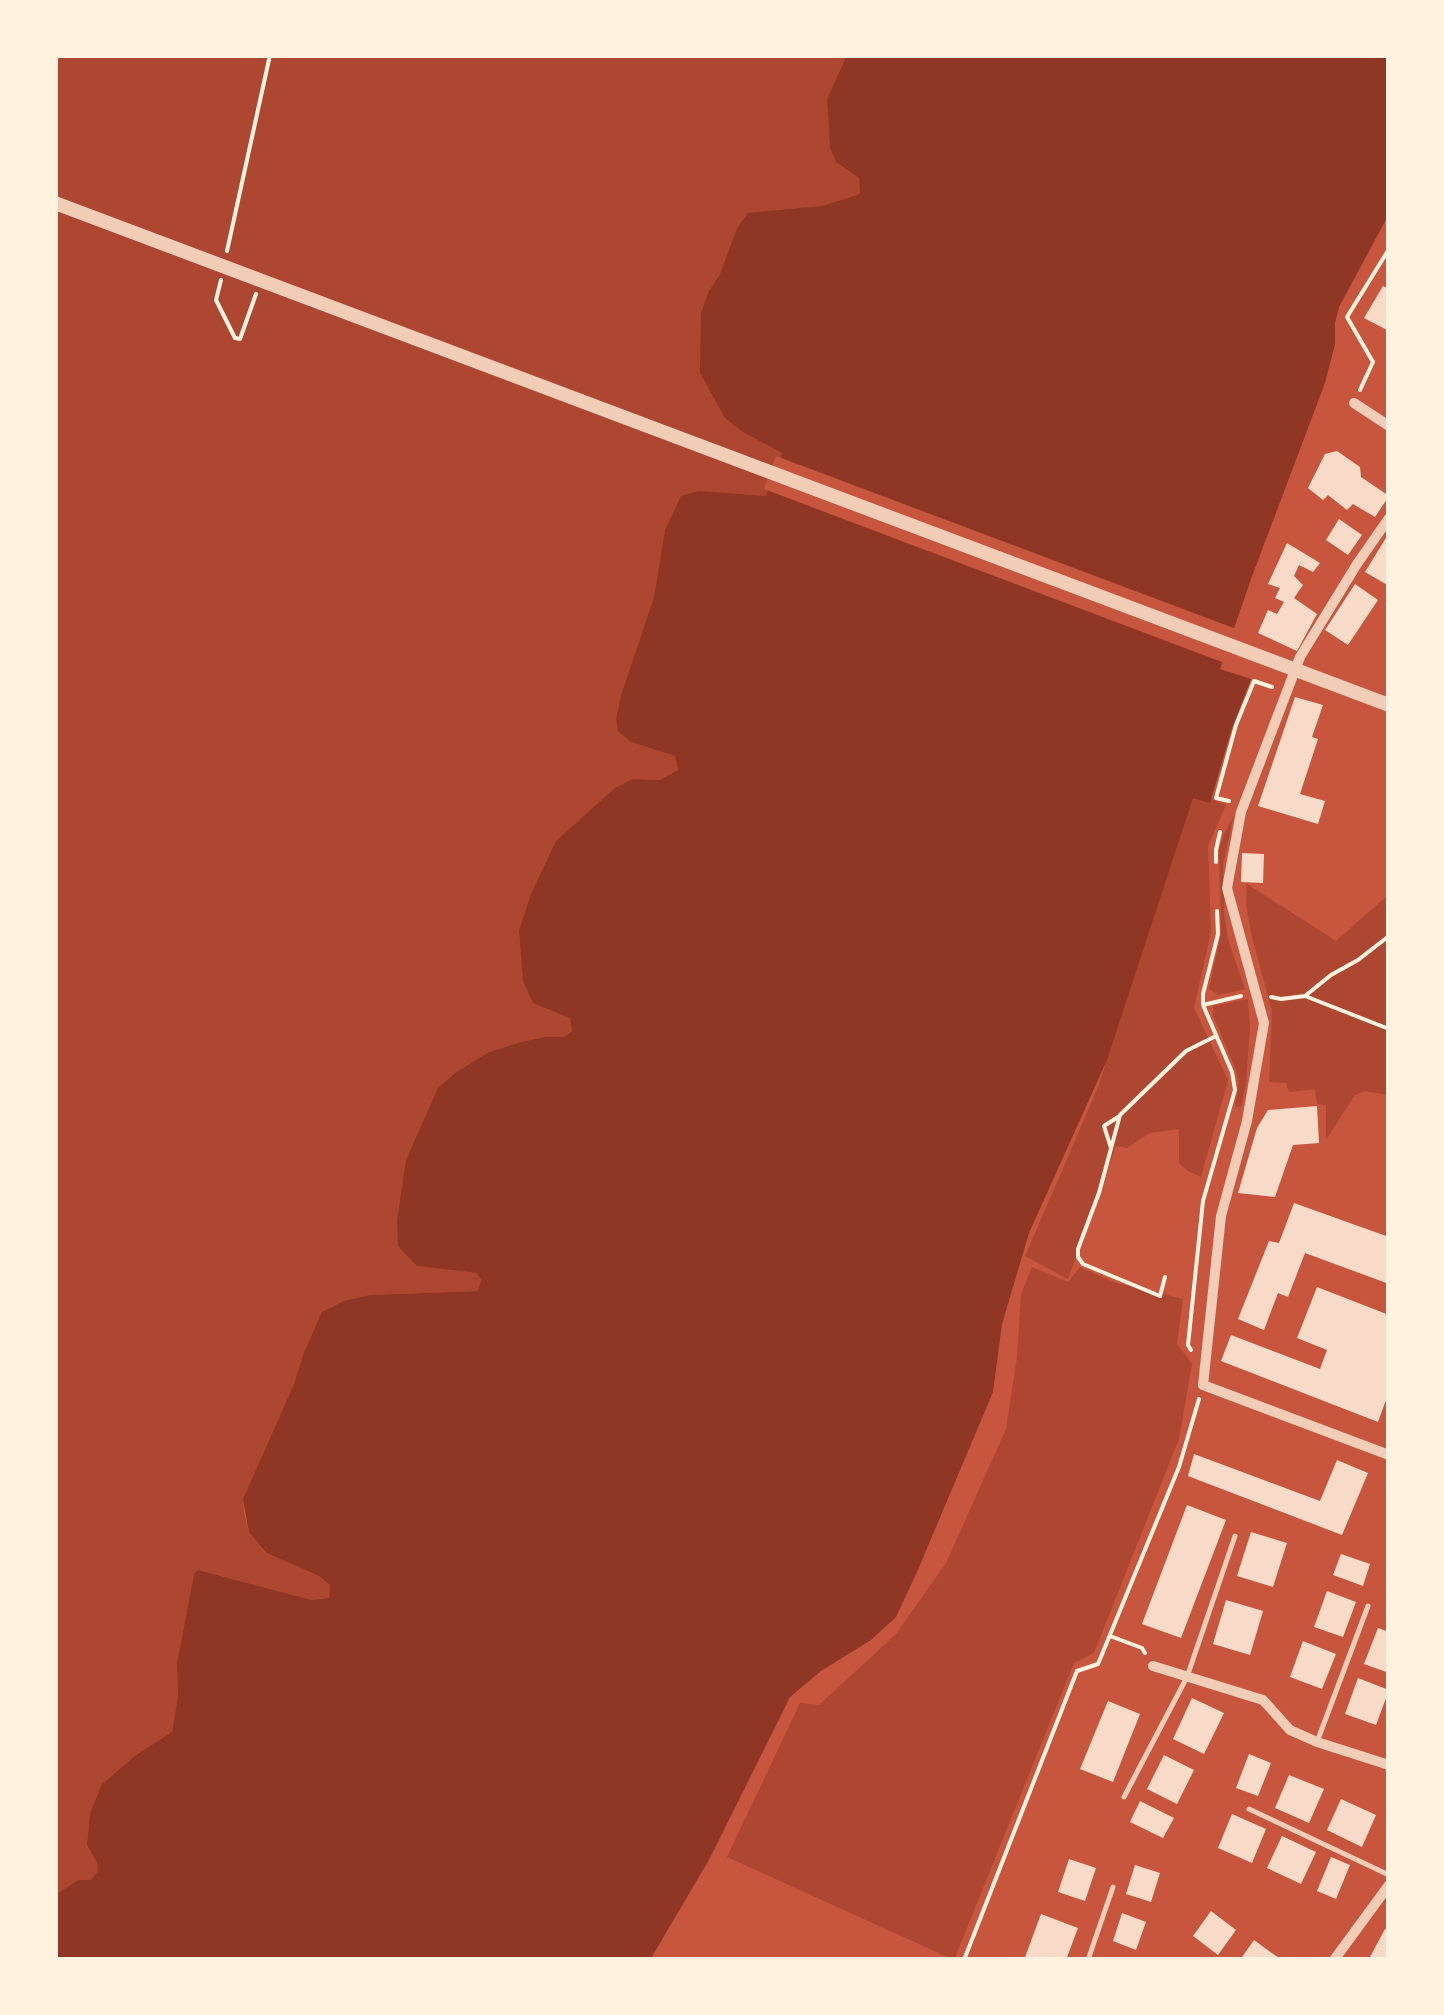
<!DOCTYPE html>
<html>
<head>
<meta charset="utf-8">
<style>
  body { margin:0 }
  #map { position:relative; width:1444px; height:2015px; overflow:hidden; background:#c8553d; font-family:"Libre Baskerville",serif }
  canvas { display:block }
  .frame { position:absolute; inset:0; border:58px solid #fff3e0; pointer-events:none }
</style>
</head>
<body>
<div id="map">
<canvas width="1444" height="2015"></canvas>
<div class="frame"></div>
</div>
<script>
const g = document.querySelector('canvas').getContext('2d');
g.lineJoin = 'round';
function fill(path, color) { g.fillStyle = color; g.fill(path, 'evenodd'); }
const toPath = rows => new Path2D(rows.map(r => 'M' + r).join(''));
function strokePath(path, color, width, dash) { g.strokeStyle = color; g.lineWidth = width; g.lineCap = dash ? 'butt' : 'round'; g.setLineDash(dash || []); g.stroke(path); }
fill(toPath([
  [55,55,847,55,827,99,830,148,836,162,859,178,860,194,822,206,748,214,737,228,720,274,709,291,715,399,725,418,741,431,782,453,766,497,665,530,654,597,621,695,616,718,631,742,675,756,678,770,660,780,633,779,519,931,523,981,571,1018,573,1031,564,1037,546,1037,417,1266,477,1273,481,1280,478,1291,370,1295,303,1355,294,1384,243,1499,244,1514,249,1532,265,1553,319,1576,330,1585,329,1598,312,1600,199,1570,194,1574,177,1663,178,1696,172,1732,136,1755,102,1784,90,1813,87,1845,97,1863,98,1871,91,1880,78,1880,55,1895],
  [1190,790,1226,805,1208,846,1211,932,1194,1008,1228,1080,1201,1177,1188,1171,1179,1163,1179,1129,1150,1133,1127,1148,1116,1146,1068,1279,1025,1256,1099,1085],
  [1234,815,1223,864,1224,913,1228,939,1245,989,1219,995,1209,989,1221,933,1219,849,1224,834],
  [1247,884,1336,941,1389,894,1389,1095,1364,1091,1354,1096,1326,1140,1326,1105,1317,1104,1315,1089,1289,1092,1286,1083,1269,1082,1272,1011,1252,937,1246,906],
  [1248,999,1250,1029,1246,1082,1241,1107,1235,1106,1239,1083,1236,1070,1213,1015,1213,1006],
  [1032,1267,1068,1282,1080,1267,1113,1282,1183,1299,1177,1344,1192,1364,1179,1439,1094,1653,1074,1663,954,1960,727,1857,800,1703,819,1705,896,1634,946,1563,1006,1429,1017,1357,1021,1294]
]), '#ae4732');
fill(toPath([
  [847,55,1389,55,1389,214,1339,307,1335,323,1335,344,1325,383,1251,579,1220,669,1251,679,1231,731,1210,803,1193,798,1107,1060,1029,1233,1002,1324,993,1392,917,1572,896,1617,871,1640,821,1671,790,1697,710,1858,650,1960,55,1960,55,1895,78,1880,91,1880,98,1871,97,1863,87,1845,90,1813,102,1784,136,1755,172,1732,178,1696,177,1663,194,1574,198,1570,312,1600,329,1598,330,1585,319,1576,266,1553,249,1532,243,1499,294,1384,303,1355,322,1312,344,1301,370,1295,478,1291,481,1280,477,1273,417,1266,398,1246,397,1221,406,1160,438,1088,454,1074,487,1053,521,1042,546,1037,564,1037,572,1031,570,1018,533,1003,523,981,519,931,531,894,556,841,615,788,633,779,660,780,678,770,675,756,631,742,618,731,616,718,621,695,654,597,665,530,681,496,699,491,766,496,782,453,741,431,725,418,700,373,701,313,709,291,720,274,737,228,748,213,822,206,860,194,859,178,836,162,830,148,827,99]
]), '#8f3625');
fill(toPath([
  [776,456,1239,630,1227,664,764,489]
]), '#c8553d');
fill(toPath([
  [1383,286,1389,289,1389,331,1364,318],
  [1337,451,1360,467,1361,477,1389,496,1375,517,1353,504,1347,510,1328,495,1323,500,1308,488,1325,454],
  [1339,519,1362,535,1348,555,1326,540],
  [1389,533,1389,570,1387,573,1389,574,1389,586,1365,572],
  [1287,543,1320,563,1313,572,1299,565,1294,576,1303,585,1294,598,1317,614,1297,651,1258,633,1268,610,1277,614,1284,602,1275,598,1280,588,1268,584],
  [1355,584,1378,600,1348,645,1325,630],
  [1295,697,1323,705,1312,737,1318,739,1300,794,1325,801,1318,824,1258,806],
  [1242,853,1264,854,1263,883,1241,882],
  [1317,1106,1319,1143,1293,1145,1275,1197,1238,1193,1257,1128,1268,1110],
  [1294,1203,1389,1237,1389,1284,1305,1253,1288,1297,1278,1293,1264,1330,1238,1319,1269,1241,1279,1243],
  [1317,1287,1389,1315,1389,1392,1378,1422,1221,1361,1231,1335,1320,1369,1327,1350,1297,1338],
  [1194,1454,1320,1501,1337,1460,1368,1473,1342,1535,1188,1476],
  [1187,1505,1226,1520,1181,1638,1142,1624],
  [1251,1532,1287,1543,1273,1587,1237,1576],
  [1341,1554,1370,1564,1363,1586,1333,1575],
  [1327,1591,1356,1602,1343,1637,1314,1627],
  [1226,1600,1263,1611,1250,1655,1213,1644],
  [1378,1628,1389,1632,1389,1673,1364,1664],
  [1303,1641,1336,1654,1322,1689,1290,1677],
  [1358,1678,1389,1690,1376,1725,1345,1714],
  [1192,1698,1224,1713,1204,1754,1173,1739],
  [1108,1701,1140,1714,1113,1782,1080,1769],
  [1249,1754,1271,1763,1258,1796,1236,1788],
  [1164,1755,1194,1770,1177,1804,1147,1789],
  [1289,1775,1324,1789,1309,1823,1275,1808],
  [1341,1799,1376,1815,1362,1847,1327,1830],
  [1140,1801,1174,1818,1163,1838,1130,1822],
  [1232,1814,1266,1829,1252,1863,1218,1848],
  [1282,1836,1316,1852,1301,1884,1267,1868],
  [1331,1857,1350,1865,1336,1899,1317,1891],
  [1069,1859,1096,1868,1085,1901,1058,1892],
  [1135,1865,1160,1873,1151,1902,1126,1894],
  [1211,1911,1236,1930,1218,1955,1193,1936],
  [1122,1913,1146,1922,1136,1950,1113,1941],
  [1041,1914,1078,1928,1066,1960,1024,1960],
  [1385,1929,1389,1931,1389,1960,1376,1960,1370,1957],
  [1254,1940,1269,1951,1282,1960,1240,1960]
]), '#f7dbc8');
strokePath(toPath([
  [227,251,270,55],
  [221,280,216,300,235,338,240,339,256,294],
  [1360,390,1373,362,1347,317,1389,249],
  [1229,801,1216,798,1236,725,1254,681,1272,687],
  [1216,862,1216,850,1220,832],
  [1305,996,1389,1029],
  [1271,997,1281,999,1305,996,1331,975,1358,960,1389,936],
  [1203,1005,1203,994,1218,934,1217,911],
  [1111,1148,1104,1126,1118,1117],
  [1165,1277,1160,1296,1083,1264,1078,1257,1078,1249,1099,1193,1120,1115,1186,1051,1216,1036],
  [1191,1350,1188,1345,1203,1201,1235,1090,1232,1072,1203,1005,1241,996],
  [1110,1636,1142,1648,1145,1653],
  [964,1960,1077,1671,1098,1664,1179,1467,1199,1399]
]), '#fff3e0', 4);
strokePath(toPath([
  [1317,1742,1368,1606],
  [1124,1797,1187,1677,1235,1536],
  [1249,1809,1389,1875],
  [1088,1960,1113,1887]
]), '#f1ccb7', 5);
strokePath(toPath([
  [1354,403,1389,426],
  [1389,518,1357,564,1300,657,1241,812,1227,888,1264,1023,1247,1121,1221,1216,1203,1385,1389,1455],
  [1153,1666,1263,1700,1290,1730,1317,1742,1389,1765],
  [1334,1960,1389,1885]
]), '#f1ccb7', 10);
strokePath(toPath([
  [55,203,1389,705]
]), '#f1ccb7', 14);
</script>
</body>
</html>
